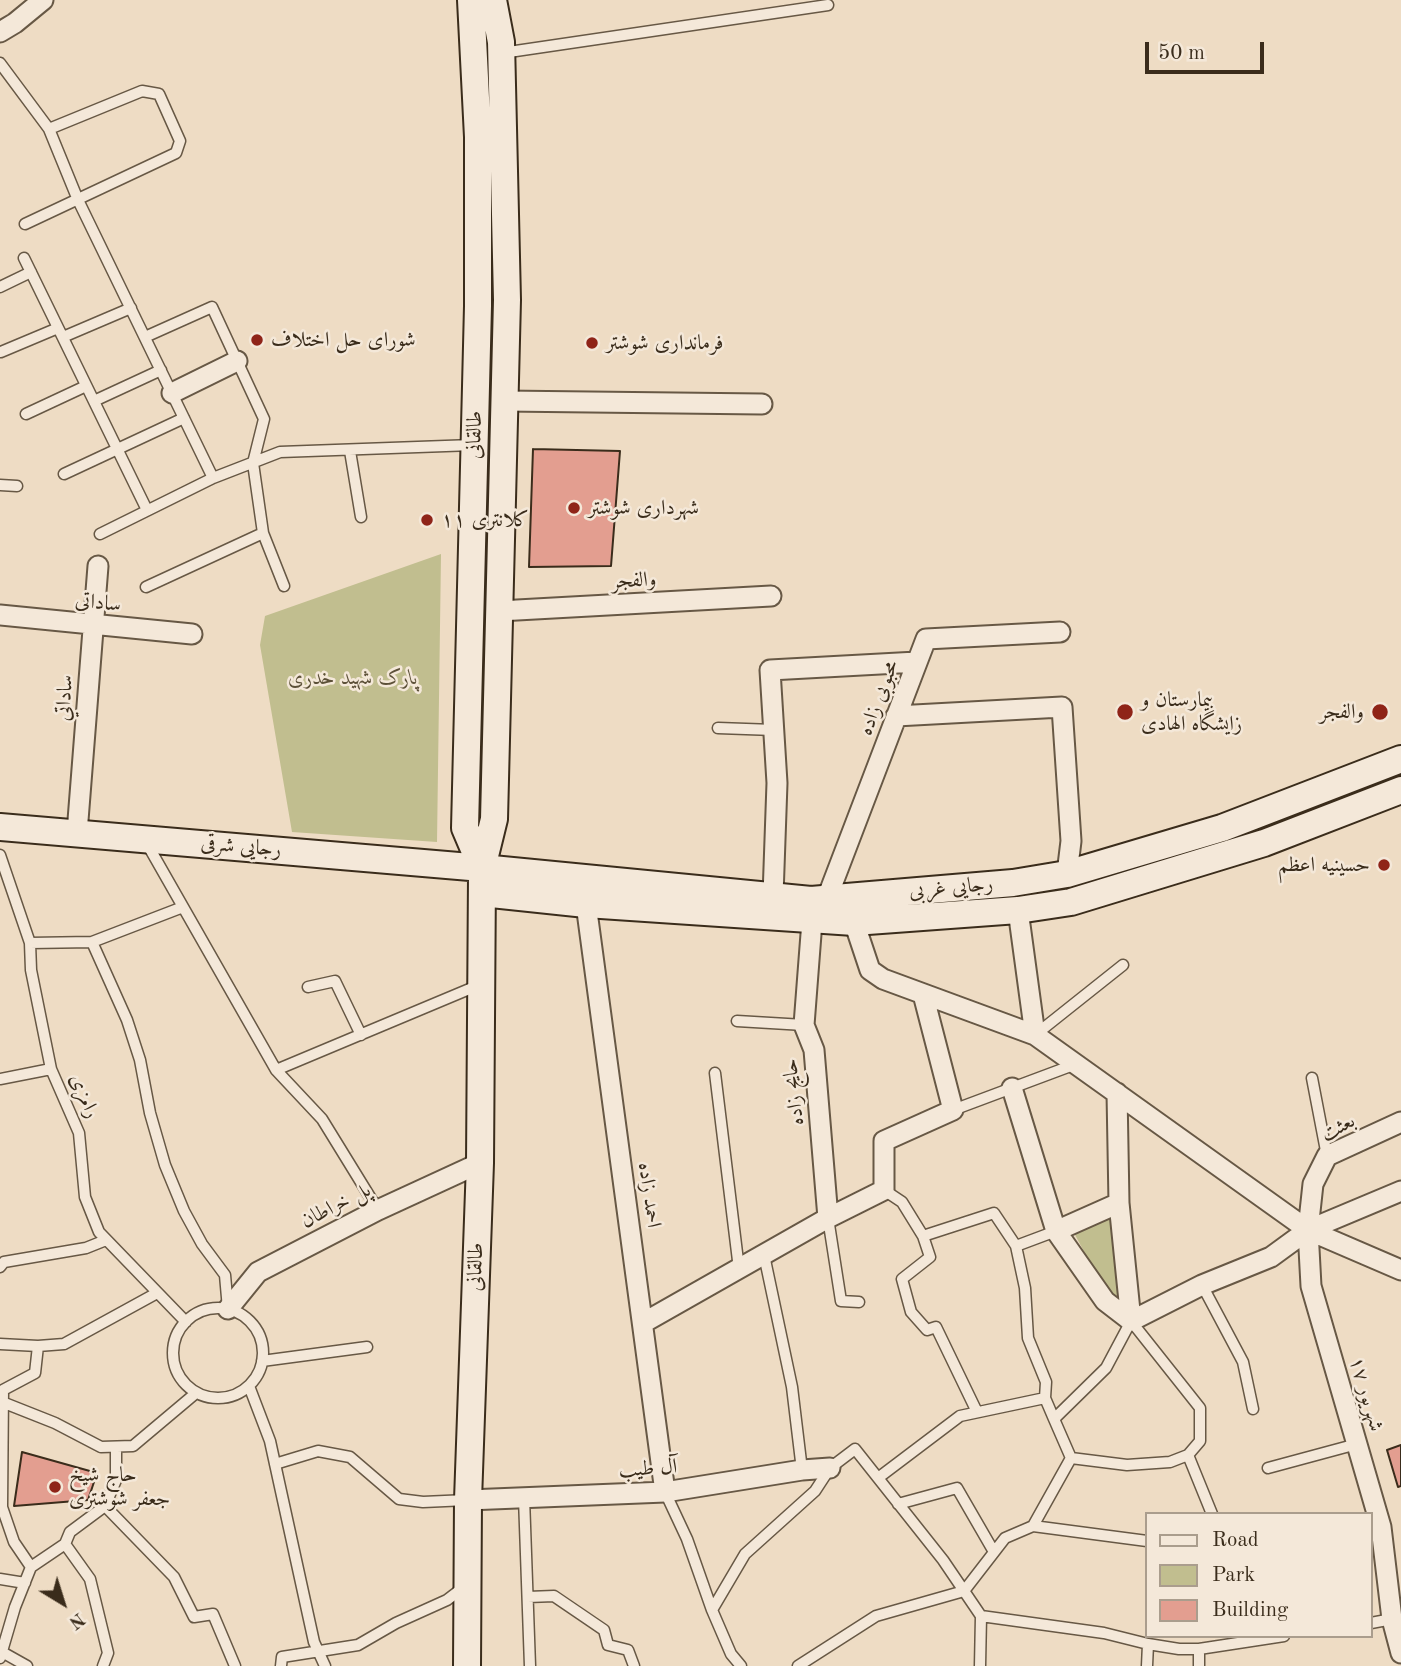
<!DOCTYPE html>
<html>
<head>
<meta charset="utf-8">
<style>
  body { margin:0 }
  #map { position:relative; width:1401px; height:1666px; overflow:hidden; background:#eedcc4; font-family:"Old Standard TT",serif }
  canvas { display:block }
  .legend { position:absolute; left:1145px; top:1512px; width:228px; height:126px; box-sizing:border-box; background:#f4e8d9; border:2px solid #aa9d8d; margin:0; padding:9px 12px; list-style:none; font-size:21px; color:#3a2c1b }
  .legend li { display:flex; align-items:center; gap:14px; height:35px }
  .legend b { width:35px; border:2px solid #aa9d8d }
  .north { position:absolute; left:28px; top:1568px; width:70px; height:70px; -webkit-text-stroke:5px #f4e8d9; paint-order:stroke; rotate:142deg; font-size:19px; font-weight:700; line-height:28px; text-align:center; color:#3a2c1b }
  .north::after { content:''; display:block; margin:auto; width:24px; height:32px; background:#3a2c1b; clip-path:polygon(50% 0,100% 100%,50% 72%,0 100%) }
  .scale { position:absolute; left:1145px; top:42px; width:119px; height:32px; box-sizing:border-box; border:4px solid #3a2c1b; border-top:0; padding-left:9px; font-size:21px; line-height:24px; white-space:nowrap; color:#3a2c1b; -webkit-text-stroke:5px #f4e8d9; paint-order:stroke }
</style>
</head>
<body>
<div id="map">
<canvas width="1401" height="1666"></canvas>
<ul class="legend">
<li><b style="height:9px;background:#f4e8d9"></b>Road</li>
<li><b style="height:19px;background:#c1be8f"></b>Park</li>
<li><b style="height:19px;background:#e39e90"></b>Building</li>
</ul>
<div class="north">N</div>
<div class="scale">50 m</div>
</div>
<script>
const g = document.querySelector('canvas').getContext('2d');
g.lineJoin = 'round';
function fill(path, color) { g.fillStyle = color; g.fill(path, 'evenodd'); }
const toPath = rows => new Path2D(rows.map(r => 'M' + r).join(''));
function strokePath(path, color, width, dash) { g.strokeStyle = color; g.lineWidth = width; g.lineCap = dash ? 'butt' : 'round'; g.setLineDash(dash || []); g.stroke(path); }
function write(font, color, halo, rows, align = 'center') {
  g.font = font + ' "Old Standard TT",Amiri,serif'; g.lineWidth = 5; g.setLineDash([]); g.textBaseline = 'middle'; g.strokeStyle = halo; g.fillStyle = color; for (const [text, x, y, turn = 0] of rows) {
    g.save(); g.translate(x, y); g.rotate((+turn || 0) * Math.PI / 180); g.textAlign = isNaN(turn) ? turn : align; if (halo) g.strokeText(text, 0, 0); g.fillText(text, 0, 0); g.restore();
  }
}
fill(toPath([
  [441,554,437,842,292,832,260,645,265,616],
  [1110,1216,1122,1294,1115,1297,1104,1289,1073,1231]
]), '#c1be8f');
const building = toPath([
  [533,449,620,451,611,566,529,567,533,449],
  [1401,1445,1401,1486,1398,1487,1387,1450,1401,1445],
  [22,1452,97,1473,88,1500,14,1506,22,1452]
]);
fill(building, '#e39e90');
strokePath(building, '#3a2c1b', 2);
const lane = toPath([
  [502,53,828,5],
  [0,63,49,129,142,91,159,94,180,141,176,153,25,224],
  [49,129,78,200,213,478,280,452,473,445],
  [24,258,147,510],
  [0,287,31,272],
  [63,337,131,308],
  [145,337,212,307,264,419,253,463,263,533,284,586],
  [1,352,58,328],
  [94,401,161,370],
  [26,414,86,386],
  [350,451,361,517],
  [64,474,184,418],
  [0,485,17,486],
  [100,534,213,478],
  [146,587,263,533],
  [718,728,774,730],
  [146,842,276,1070,322,1119,378,1210],
  [0,855,30,943,31,970,51,1069,79,1133,85,1197,99,1232,186,1322],
  [92,942,127,1020,140,1060,150,1113,165,1165,184,1211,202,1244,225,1275,228,1309],
  [30,943,92,942,183,907],
  [308,987,335,981,361,1035],
  [737,1021,804,1025],
  [1035,1035,1123,965],
  [276,1070,479,985],
  [715,1073,739,1269],
  [1312,1078,1327,1156],
  [0,1079,51,1069],
  [953,1110,1076,1064],
  [884,1190,902,1202,923,1236],
  [828,1218,841,1301,859,1302],
  [1016,1246,1056,1231],
  [764,1255,792,1387,802,1470],
  [0,1267,4,1262,86,1248,106,1240],
  [1202,1285,1243,1362,1253,1409],
  '173 1353a45 45 0 1 1 90 0a45 45 0 1 1-90 0Z',
  [0,1344,38,1346],
  [262,1361,367,1347],
  [249,1386,270,1441,314,1642,325,1666],
  [2,1402,55,1423,101,1447,133,1446,196,1393],
  [977,1412,936,1327,927,1330,911,1312,902,1279,930,1257,923,1236,994,1213,1016,1246,1025,1288,1028,1338,1046,1382,1045,1398],
  [116,1447,116,1480,105,1506,174,1577,194,1617,213,1614,235,1666],
  [1188,1455,1212,1514],
  [1071,1458,1033,1526,1147,1541],
  [275,1464,318,1451,350,1457,399,1499,423,1502,467,1500],
  [1268,1468,1357,1444],
  [878,1478,960,1416,1045,1398,1054,1419,1106,1368,1131,1321,1200,1408,1200,1441,1188,1455,1170,1462,1127,1465,1071,1458,1054,1419],
  [665,1492,687,1539,712,1610,731,1654,741,1666],
  [524,1498,530,1666],
  [898,1504,957,1488,994,1552],
  [65,1544,90,1579,108,1653,103,1666],
  [31,1567,14,1542,2,1507,3,1390,35,1373,38,1346,64,1344,157,1293],
  [0,1579,25,1583],
  [528,1597,554,1596,604,1630,608,1645,628,1650,634,1666],
  [712,1610,745,1554,815,1491,830,1468,855,1449,943,1560,981,1616],
  [981,1616,1104,1633,1148,1644,1179,1649,1199,1649,1284,1636],
  [1371,1623,1392,1619],
  [2,1652,27,1666],
  [0,1658,15,1607,31,1567,65,1544,70,1532,105,1506],
  [281,1666,282,1657,358,1645,396,1623,447,1600,464,1587],
  [798,1666,876,1616,964,1591,1005,1538,1033,1526],
  [980,1666,981,1616],
  [1147,1666,1148,1644],
  [1199,1666,1199,1649]
]);
const street = toPath([
  [0,32,15,23,43,0],
  [172,393,237,361],
  [504,401,762,404],
  [499,611,771,596],
  [0,615,192,634],
  [896,716,1062,707,1071,841,1067,874],
  [77,833,98,566],
  [773,896,777,783,770,670,917,662],
  [827,898,926,639,1060,632],
  [586,904,665,1492],
  [1018,910,1035,1035],
  [812,921,804,1025,814,1050,828,1218],
  [854,922,870,970,883,979,1035,1035,1308,1230,1401,1270],
  [1012,1088,1056,1231,1119,1203,1131,1321,1105,1301,1056,1231],
  [1117,1093,1119,1203],
  [1401,1122,1327,1156,1313,1184,1308,1230,1311,1286,1381,1527,1392,1619,1401,1653],
  [228,1309,258,1272,378,1210,480,1163],
  [1131,1321,1202,1285,1271,1257,1308,1230,1401,1191],
  [643,1323,828,1218,884,1190,884,1141,953,1110,923,994],
  [468,1500,665,1492,802,1470,830,1468]
]);
const secondary = toPath([
  [471,0,478,137,478,306,465,828,482,868,494,819,507,300,501,42,493,0],
  [0,827,482,868,811,900,1013,883,1067,874,1222,828,1401,759],
  [482,893,586,904,854,922,1018,910,1071,902,1264,843,1401,790],
  [467,1666,468,1500,480,1163,482,876]
]);
strokePath(lane, '#675845', 13);
strokePath(street, '#675845', 23);
strokePath(secondary, '#3a2c1b', 30);
strokePath(lane, '#f4e8d9', 10);
strokePath(street, '#f4e8d9', 19);
strokePath(secondary, '#f4e8d9', 26);
for (const [x, y, r, color] of [
  [257,340,7,"#8f2418"],
  [592,343,7,"#8f2418"],
  [574,508,7,"#8f2418"],
  [427,520,7,"#8f2418"],
  [1125,712,9,"#8f2418"],
  [1380,712,9,"#8f2418"],
  [1384,865,7,"#8f2418"],
  [55,1487,7,"#8f2418"]
]) { const dot = new Path2D(); dot.arc(x, y, r, 0, 2 * Math.PI); g.fillStyle = color; g.fill(dot); strokePath(dot, '#f4e8d9', 2.5); }
write('21px', '#3a2c1b', '#f4e8d9', [
  ["شورای حل اختلاف",271,340],
  ["فرمانداری شوشتر",606,343],
  ["شهرداری شوشتر",588,508],
  ["کلانتری ۱۱",441,520],
  ["بیمارستان و",1141,700],
  ["زایشگاه الهادی",1141,724],
  ["والفجر",1364,712,"right"],
  ["حسینیه اعظم",1370,865,"right"],
  ["حاج شیخ",69,1475],
  ["جعفر شوشتری",69,1499]
], 'left');
write('21px', '#3a2c1b', '#f4e8d9', [
  ["طالقانی",475,435,-89],
  ["والفجر",634,581,-3],
  ["ساداتی",98,603,6],
  ["ساداتي",65,698,-86],
  ["محبوبی زاده",879,698,-69],
  ["رجایی شرقی",241,847,5],
  ["رجایی غربی",951,888,-5],
  ["حایج زاده",794,1092,-96],
  ["رامزی",84,1096,67],
  ["بعثت",1338,1128,-29],
  ["احمد زاده",649,1195,82],
  ["پل خراطان",336,1206,-27],
  ["طالقانی",476,1267,-88],
  ["۱۷ شهریور",1366,1394,74],
  ["آل طیب",648,1469,-4]
]);
write('italic 21px', '#5c5038', '#f4e8d9', [
  ["پارک شهید خدری",353,678]
]);
</script>
</body>
</html>
